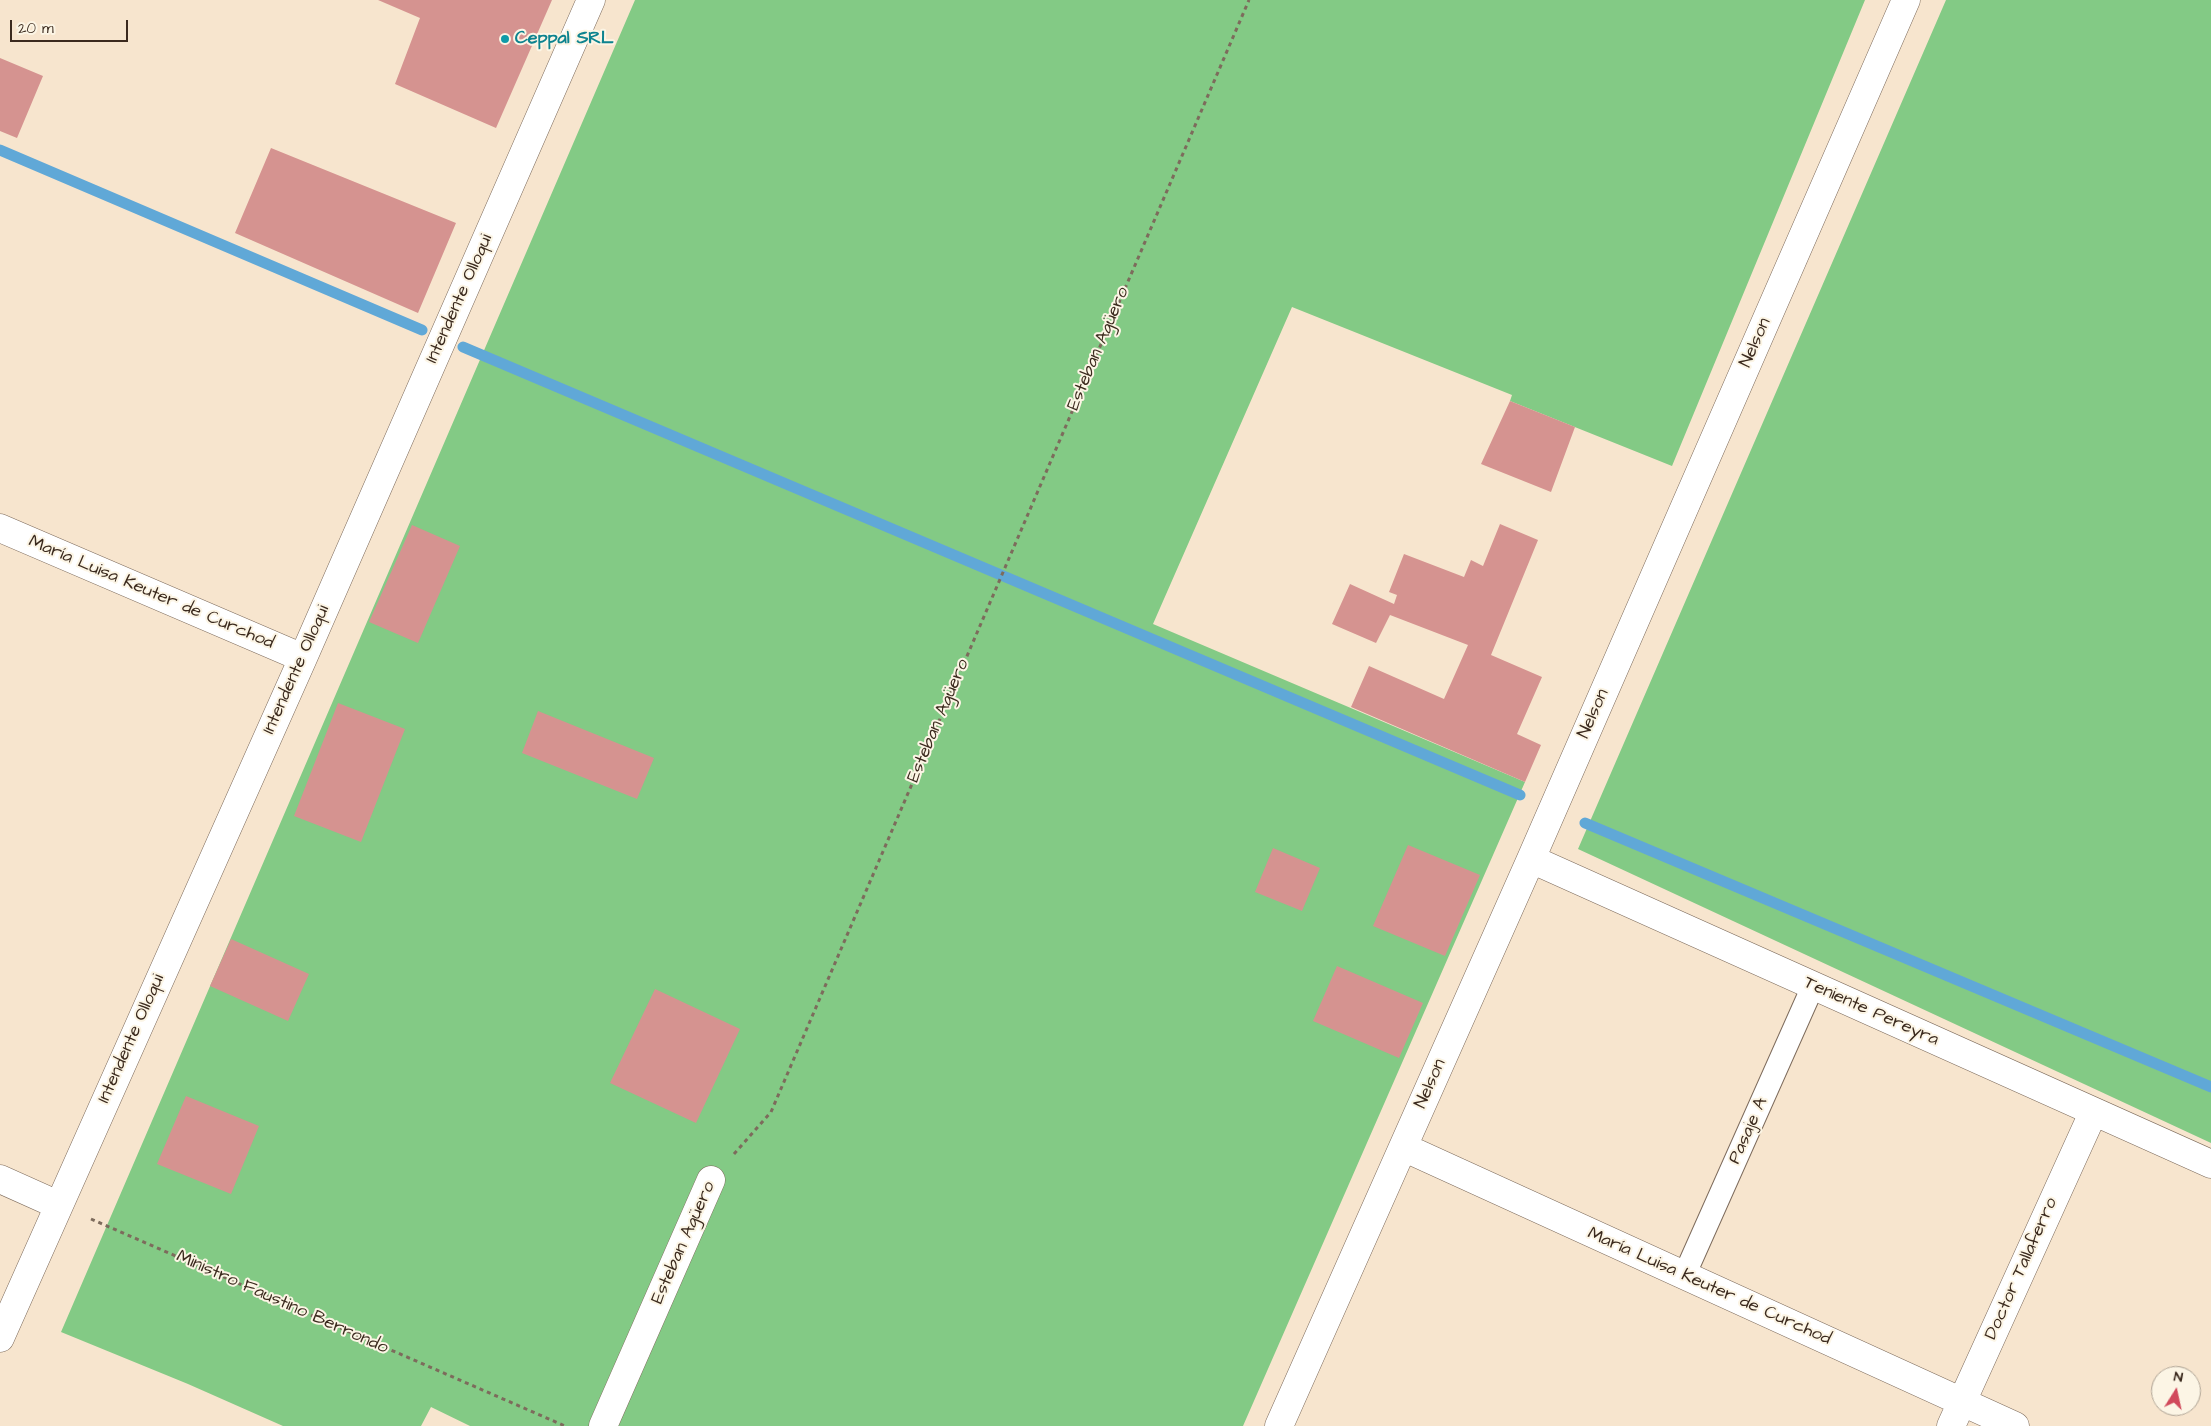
<!DOCTYPE html>
<html>
<head>
<meta charset="utf-8">
<style>
  body { margin:0 }
  #map { position:relative; width:2211px; height:1426px; overflow:hidden; background:#f7e5ce; font-family:"Architects Daughter",sans-serif }
  canvas { display:block }
  .north { position:absolute; left:2151px; top:1366px; width:50px; height:50px; box-sizing:border-box; background:#fcf5e5; border:1px solid #afa495; border-radius:50%; rotate:10deg; font-size:14px; font-weight:700; line-height:20px; text-align:center; color:#3b2a1e }
  .north::after { content:''; display:block; margin:auto; width:18px; height:22px; background:#d1495b; clip-path:polygon(50% 0,100% 100%,50% 72%,0 100%) }
  .scale { position:absolute; left:10px; top:20px; width:118px; height:22px; box-sizing:border-box; border:2px solid #3b2a1e; border-top:0; padding-left:6px; font-size:15px; line-height:18px; white-space:nowrap; color:#3b2a1e; -webkit-text-stroke:4px #fcf5e5; paint-order:stroke }
</style>
</head>
<body>
<div id="map">
<canvas width="2211" height="1426"></canvas>
<div class="north">N</div>
<div class="scale">20 m</div>
</div>
<script>
const g = document.querySelector('canvas').getContext('2d');
g.lineJoin = 'round';
function fill(path, color) { g.fillStyle = color; g.fill(path, 'evenodd'); }
const toPath = rows => new Path2D(rows.map(r => 'M' + r).join(''));
function strokePath(path, color, width, dash) { g.strokeStyle = color; g.lineWidth = width; g.lineCap = dash ? 'butt' : 'round'; g.setLineDash(dash || []); g.stroke(path); }
function write(font, color, halo, rows, align = 'center') {
  g.font = font + ' "Architects Daughter",sans-serif'; g.lineWidth = 4; g.setLineDash([]); g.textBaseline = 'middle'; g.strokeStyle = halo; g.fillStyle = color; for (const [text, x, y, turn = 0] of rows) {
    g.save(); g.translate(x, y); g.rotate((+turn || 0) * Math.PI / 180); g.textAlign = isNaN(turn) ? turn : align; if (halo) g.strokeText(text, 0, 0); g.fillText(text, 0, 0); g.restore();
  }
}
fill(toPath([
  [635,0,1865,0,1672,466,1510,401,1512,395,1292,307,1153,624,1525,782,1243,1426,470,1426,431,1407,421,1426,283,1426,188,1384,61,1332],
  [1946,0,2211,0,2211,1143,1578,849]
]), '#83ca85');
strokePath(toPath([
  [0,150,422,330],
  [463,347,1520,795],
  [1585,823,2211,1087]
]), '#60a8d7', 11);
fill(toPath([
  [378,0,552,0,496,128,395,84,420,18],
  [0,58,43,76,17,138,0,131],
  [271,148,456,223,418,313,235,233],
  [1510,401,1575,427,1551,492,1481,464],
  [1500,524,1538,540,1491,655,1542,677,1517,734,1541,745,1525,782,1351,707,1369,666,1444,699,1468,645,1390,615,1376,643,1332,624,1350,584,1394,604,1397,595,1389,592,1404,554,1464,577,1471,560,1483,566],
  [412,525,460,546,418,643,369,622],
  [338,703,405,729,361,842,294,816],
  [538,711,654,758,637,799,522,753],
  [1408,845,1480,875,1445,956,1373,926],
  [1273,848,1320,868,1302,911,1255,892],
  [231,939,309,974,288,1021,210,986],
  [1337,966,1423,1003,1399,1058,1313,1021],
  [655,989,740,1029,696,1123,610,1083],
  [186,1096,259,1126,231,1194,157,1164]
]), '#d59390');
const lane = toPath([
  [1684,1276,1813,986]
]);
const street = toPath([
  [0,528,303,658],
  [1531,859,2211,1164],
  [1403,1147,2015,1426],
  [0,1179,58,1205],
  [0,1338,303,658,591,0],
  [603,1426,711,1180],
  [1279,1426,1531,859,1906,0],
  [1951,1426,2093,1113]
]);
strokePath(lane, '#7d6b5c', 24);
strokePath(street, '#7d6b5c', 29);
strokePath(toPath([
  [734,1154,771,1112,1249,0],
  [91,1219,565,1426]
]), '#7d6b5c', 3, [4, 4]);
strokePath(lane, '#fff', 22);
strokePath(street, '#fff', 28);
for (const [x, y, r, color] of [
  [505,39,5,"#0f9aa8"]
]) { const dot = new Path2D(); dot.arc(x, y, r, 0, 2 * Math.PI); g.fillStyle = color; g.fill(dot); strokePath(dot, '#fcf5e5', 2); }
write('bold 18px', '#0d838f', '#fcf5e5', [
  ["Ceppal SRL",515,39]
], 'left');
write('18px', '#3b2a1e', '#fcf5e5', [
  ["Intendente Olloqui",460,299,-66],
  ["Nelson",1756,343,-66],
  ["Esteban Agüero",1099,349,-67],
  ["María Luisa Keuter de Curchod",151,593,23],
  ["Intendente Olloqui",297,670,-66],
  ["Nelson",1594,714,-66],
  ["Esteban Agüero",939,721,-67],
  ["Teniente Pereyra",1871,1012,24],
  ["Intendente Olloqui",132,1039,-66],
  ["Nelson",1431,1084,-66],
  ["Pasaje A",1749,1131,-66],
  ["Esteban Agüero",684,1243,-66],
  ["Doctor Tallaferro",2022,1269,-66],
  ["María Luisa Keuter de Curchod",1709,1287,24],
  ["Ministro Faustino Berrondo",282,1303,24]
]);
</script>
</body>
</html>
